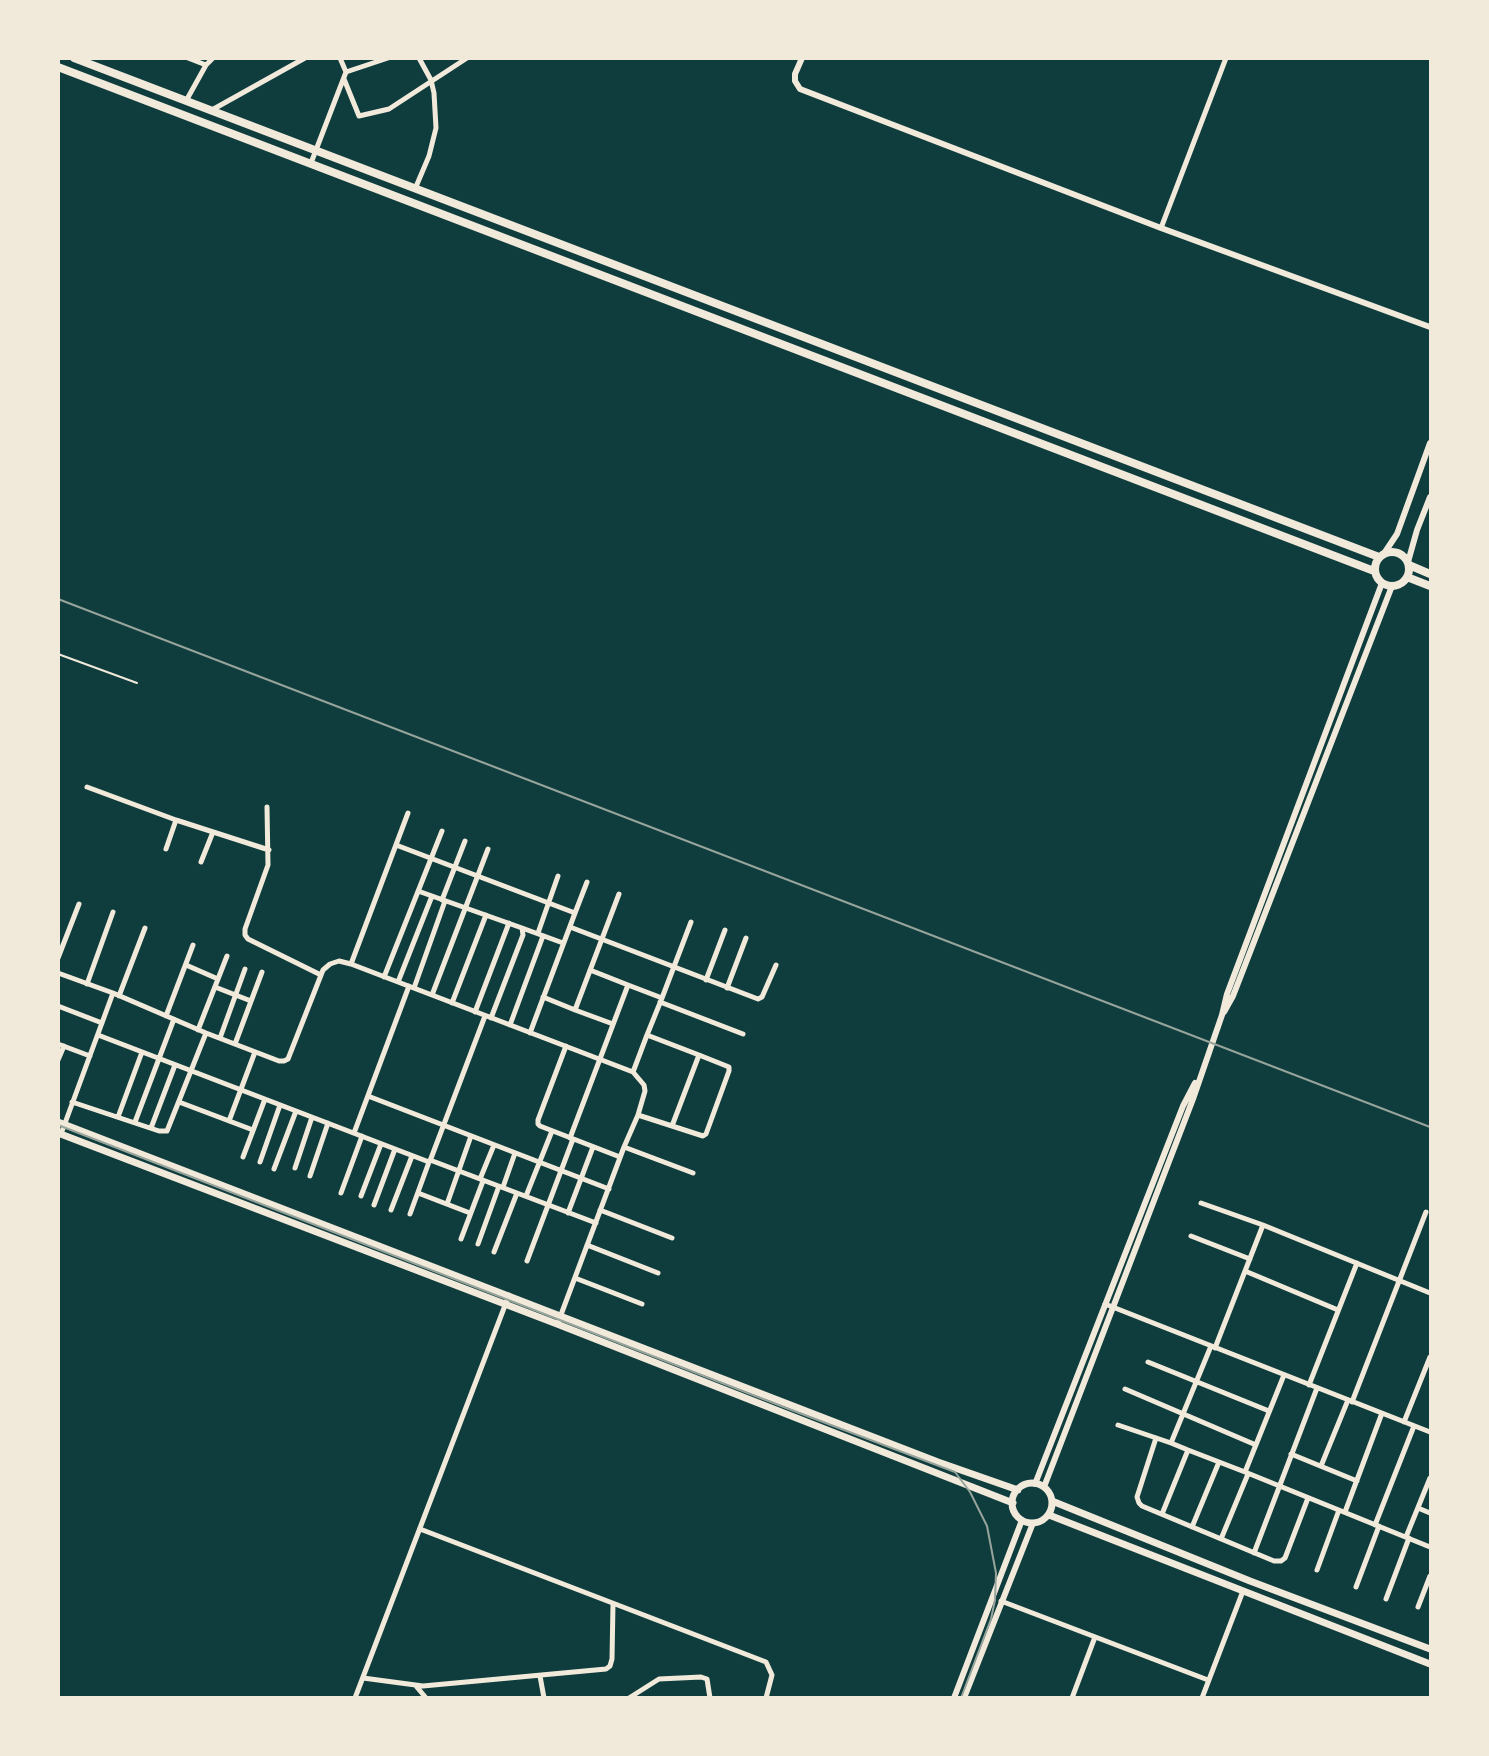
<!DOCTYPE html>
<html>
<head>
<meta charset="utf-8">
<style>
  body { margin:0 }
  #map { position:relative; width:1489px; height:1756px; overflow:hidden; background:#0f3d3e; font-family:"Nunito Sans",sans-serif }
  canvas { display:block }
  .frame { position:absolute; inset:0; border:60px solid #f1e9da; pointer-events:none }
</style>
</head>
<body>
<div id="map">
<canvas width="1489" height="1756"></canvas>
<div class="frame"></div>
</div>
<script>
const g = document.querySelector('canvas').getContext('2d');
g.lineJoin = 'round';
const toPath = rows => new Path2D(rows.map(r => 'M' + r).join(''));
function strokePath(path, color, width, dash) { g.strokeStyle = color; g.lineWidth = width; g.lineCap = dash ? 'butt' : 'round'; g.setLineDash(dash || []); g.stroke(path); }
strokePath(toPath([
  [58,654,137,683]
]), '#f1e9da', 2);
strokePath(toPath([
  [188,58,206,65],
  [346,72,388,58],
  [344,79,359,116,389,109,467,58],
  [186,101,206,65,213,58],
  [210,111,305,58],
  [311,163,346,72,340,58],
  [415,189,429,156,436,128,434,93,431,80,419,58],
  [1161,228,1226,58],
  [87,787,176,820,269,850],
  [267,807,268,865,245,929,245,935,248,939,321,975],
  [396,845,575,913,530,1033],
  [166,849,176,820],
  [201,862,213,832],
  [418,891,522,928,523,935,491,1018],
  [442,900,465,841],
  [575,913,587,882],
  [570,927,758,999,762,997,776,965],
  [522,928,563,943],
  [538,933,558,876],
  [58,958,79,904],
  [351,964,408,813],
  [186,965,218,979],
  [590,970,628,985],
  [58,973,113,993],
  [384,977,442,831],
  [706,980,725,930],
  [398,982,432,896],
  [87,984,113,912],
  [215,987,251,1001],
  [414,988,445,901],
  [727,988,746,938],
  [432,995,488,849],
  [119,996,145,928],
  [543,997,575,1010,619,894],
  [662,998,691,922],
  [660,1002,743,1034],
  [452,1003,486,915],
  [58,1006,102,1023],
  [575,1010,613,1024],
  [475,1012,509,923],
  [166,1016,193,945],
  [510,1025,543,936],
  [198,1030,227,956],
  [98,1035,429,1162,410,1214],
  [220,1038,245,969],
  [58,1044,90,1056],
  [235,1044,262,972],
  [566,1046,538,1120,538,1124,540,1126,620,1157],
  [58,1060,64,1046],
  [633,1072,647,1035,699,1055],
  [368,1096,609,1189],
  [72,1102,159,1131,167,1131,206,1033],
  [179,1102,253,1130],
  [638,1115,703,1136,706,1134,729,1071,729,1067,699,1055,672,1126],
  [118,1117,142,1052],
  [229,1121,255,1052],
  [135,1122,174,1019],
  [151,1128,175,1065],
  [354,1133,409,986],
  [61,1134,113,993,206,1033,279,1061,284,1061,288,1059,323,970,330,964,339,961,351,964,633,1072,644,1085,645,1091,638,1115,624,1147,559,1320],
  [570,1138,628,985,662,998,647,1035],
  [624,1147,693,1173],
  [243,1157,265,1099],
  [430,1160,596,1223],
  [430,1161,485,1016],
  [260,1162,280,1105],
  [295,1168,312,1117],
  [274,1169,296,1111],
  [310,1176,328,1123],
  [480,1179,494,1145],
  [503,1187,515,1153],
  [341,1193,362,1136],
  [418,1193,470,1213],
  [361,1196,381,1144],
  [526,1196,552,1131],
  [1201,1203,1263,1225,1215,1348],
  [447,1204,471,1136],
  [374,1205,395,1149],
  [391,1210,412,1156],
  [600,1210,672,1238],
  [568,1213,593,1147],
  [1263,1225,1430,1293],
  [1191,1236,1250,1259],
  [461,1239,483,1181],
  [478,1244,499,1186],
  [587,1245,658,1273],
  [494,1252,517,1193],
  [527,1261,573,1139],
  [1245,1271,1338,1310],
  [575,1278,642,1304],
  [1105,1304,1430,1432],
  [1211,1346,1171,1443,1188,1450,1245,1472,1284,1375],
  [1148,1362,1269,1411],
  [1309,1385,1357,1263],
  [1125,1389,1256,1445],
  [1352,1402,1426,1212],
  [1404,1422,1430,1357],
  [1118,1425,1171,1443],
  [1156,1438,1137,1497,1139,1503,1142,1506,1274,1561,1281,1561,1285,1558,1308,1498],
  [1291,1454,1357,1481],
  [1321,1466,1348,1400],
  [1245,1472,1430,1547],
  [1418,1508,1430,1513],
  [1345,1512,1382,1413],
  [1162,1514,1188,1450],
  [1375,1525,1414,1426],
  [1192,1527,1219,1462],
  [420,1529,766,1662,772,1675,766,1698],
  [1406,1537,1430,1478],
  [1221,1539,1248,1474],
  [1254,1553,1317,1388],
  [1317,1570,1339,1510],
  [1356,1587,1379,1526],
  [1386,1599,1409,1538],
  [1001,1601,1208,1680],
  [1418,1607,1430,1576],
  [540,1676,544,1698],
  [363,1678,423,1686,606,1669,610,1666,612,1659,613,1604],
  [416,1686,426,1698],
  [355,1698,509,1295],
  [629,1698,659,1679,701,1677,707,1679,710,1698],
  [1072,1698,1095,1637],
  [1202,1698,1243,1591]
]), '#f1e9da', 5);
strokePath(toPath([
  [802,58,795,74,795,81,800,89,1161,228,1430,327],
  [1385,552,1397,534,1430,443],
  [1408,562,1417,530,1430,497],
  [1224,1012,1233,996,1392,586],
  [1035,1484,1183,1106,1195,1083],
  [1044,1487,1193,1099,1222,1015,1227,994,1382,583],
  [954,1698,1022,1520],
  [964,1698,1033,1523]
]), '#f1e9da', 6);
strokePath(toPath([
  [58,1122,938,1462,1018,1490],
  [58,1133,557,1324,1013,1503],
  '1012 1503a20 20 0 1 1 40 0a20 20 0 1 1-40 0Z',
  [1052,1501,1250,1581,1430,1649],
  [1049,1515,1430,1664]
]), '#f1e9da', 7);
strokePath(toPath([
  [74,58,1379,557],
  [58,67,1374,571],
  '1375 569a17 17 0 1 1 34 0a17 17 0 1 1-34 0Z',
  [1409,565,1430,574],
  [1407,577,1430,586]
]), '#f1e9da', 8);
strokePath(toPath([
  [58,599,1430,1127],
  [58,1125,794,1411,955,1472,970,1492,987,1526,996,1573,995,1600,991,1619,961,1698]
]), '#97a49c', 2);
</script>
</body>
</html>
